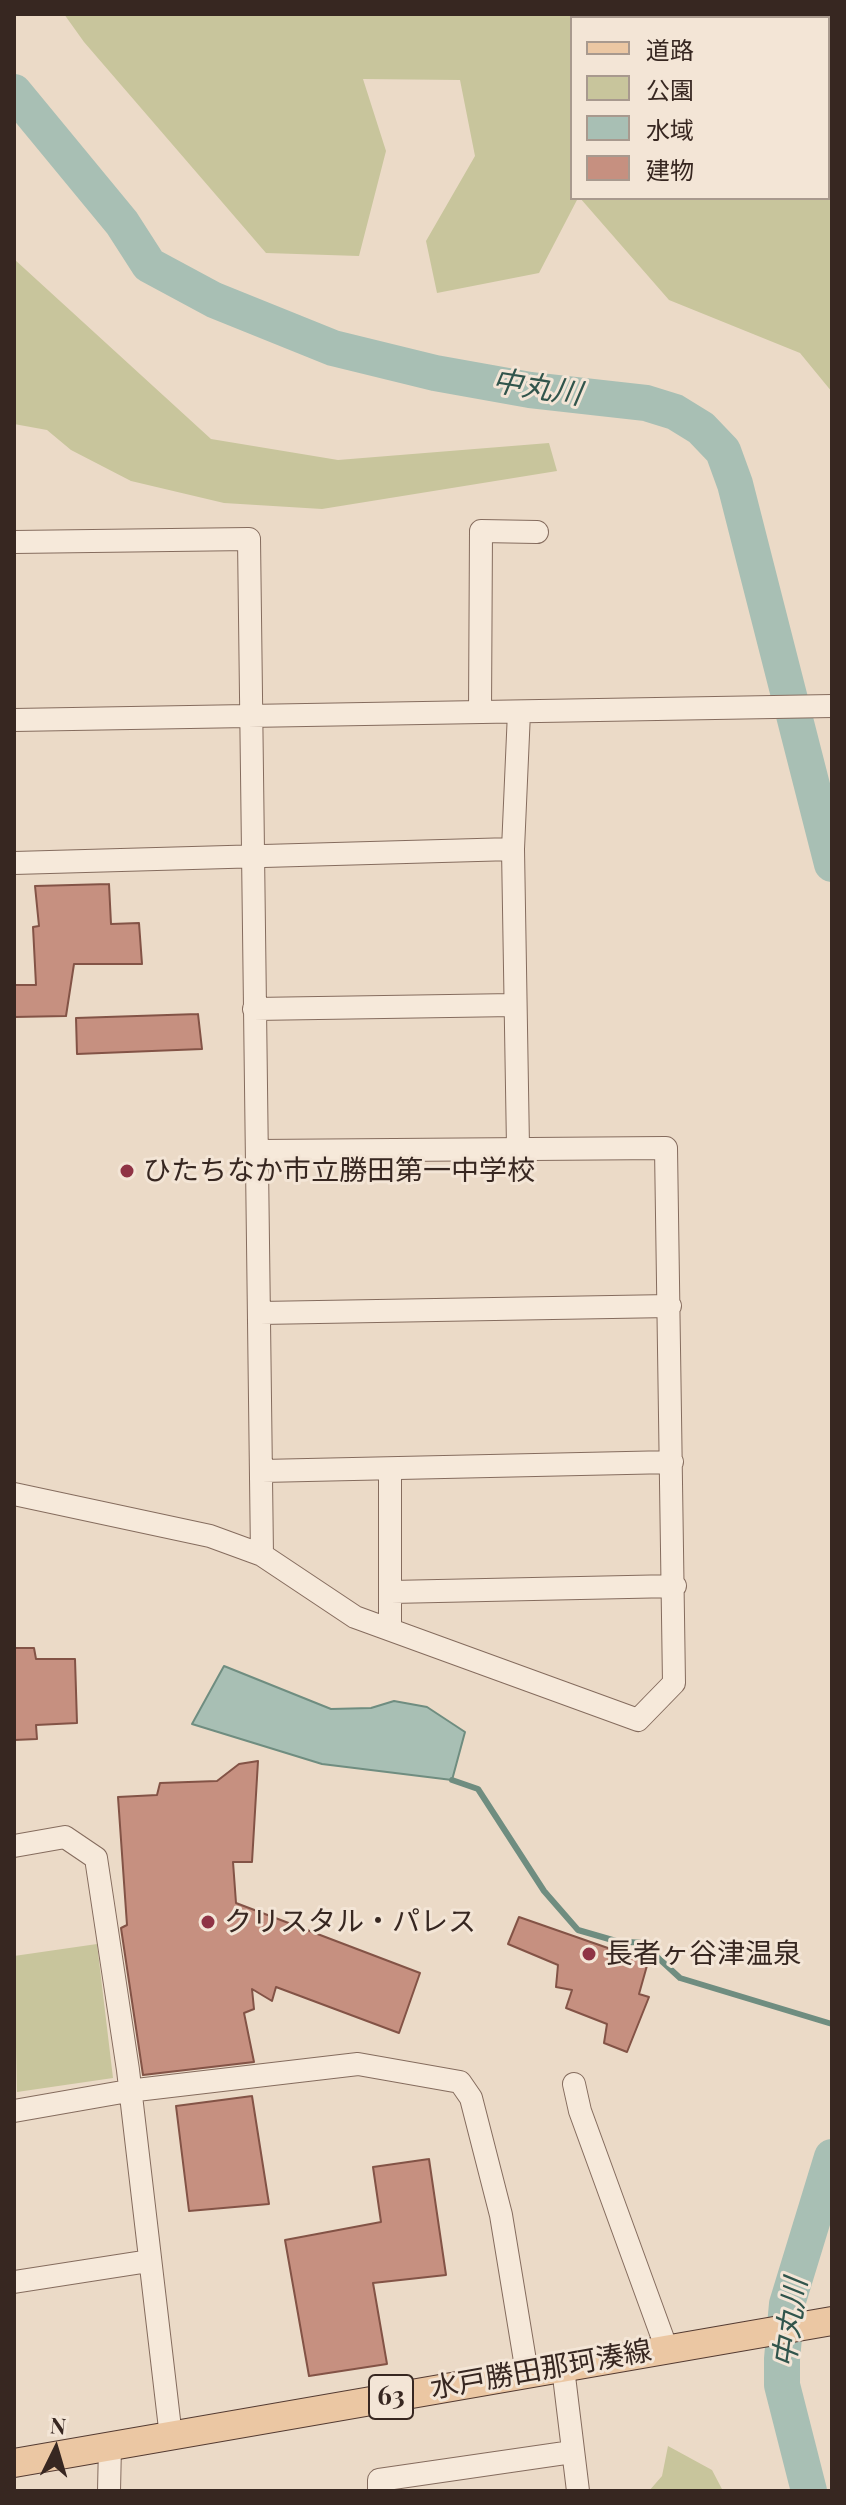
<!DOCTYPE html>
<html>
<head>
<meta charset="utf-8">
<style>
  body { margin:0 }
  #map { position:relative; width:846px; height:2505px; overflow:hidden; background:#ebdac7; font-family:"Playfair Display","Noto Sans JP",serif }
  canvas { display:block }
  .frame { position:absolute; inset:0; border:16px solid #372721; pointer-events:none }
  .legend { position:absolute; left:570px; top:16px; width:260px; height:184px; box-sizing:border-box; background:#f3e5d6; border:2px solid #a8998e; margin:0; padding:10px 14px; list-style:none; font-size:24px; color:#372721 }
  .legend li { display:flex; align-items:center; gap:16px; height:40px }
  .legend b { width:40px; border:2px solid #a8998e }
  .north { position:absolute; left:16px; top:2409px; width:80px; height:80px; -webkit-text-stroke:6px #f3e5d6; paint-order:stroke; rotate:5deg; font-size:22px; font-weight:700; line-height:32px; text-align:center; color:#372721 }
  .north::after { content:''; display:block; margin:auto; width:28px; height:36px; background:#372721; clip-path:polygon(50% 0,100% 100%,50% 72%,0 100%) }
</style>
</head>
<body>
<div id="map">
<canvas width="846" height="2505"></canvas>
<div class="frame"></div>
<ul class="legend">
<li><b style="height:10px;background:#ebc7a3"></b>道路</li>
<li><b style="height:22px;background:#c8c59c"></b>公園</li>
<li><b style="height:22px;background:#a8bfb4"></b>水域</li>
<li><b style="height:22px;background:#c69080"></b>建物</li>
</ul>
<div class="north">N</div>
</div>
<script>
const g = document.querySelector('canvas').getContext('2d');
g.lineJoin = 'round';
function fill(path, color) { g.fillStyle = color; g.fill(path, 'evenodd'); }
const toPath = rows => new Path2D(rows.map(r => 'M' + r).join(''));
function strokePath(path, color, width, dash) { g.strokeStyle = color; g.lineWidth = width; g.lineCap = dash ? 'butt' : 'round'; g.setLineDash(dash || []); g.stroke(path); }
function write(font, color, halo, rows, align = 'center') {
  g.font = font + ' "Playfair Display","Noto Sans JP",serif'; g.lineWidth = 6; g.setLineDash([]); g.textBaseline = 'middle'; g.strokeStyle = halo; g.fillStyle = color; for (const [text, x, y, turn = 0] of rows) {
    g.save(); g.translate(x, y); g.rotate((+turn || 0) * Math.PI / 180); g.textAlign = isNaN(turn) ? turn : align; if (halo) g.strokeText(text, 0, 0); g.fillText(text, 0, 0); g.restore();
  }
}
fill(toPath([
  [64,14,573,14,581,18,572,18,572,198,578,198,539,273,437,293,426,241,475,156,460,80,363,79,386,151,359,256,266,253,84,42],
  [828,189,832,192,832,392,800,353,669,300,580,198,828,198],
  [14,259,211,439,338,460,549,443,557,471,322,509,224,503,131,481,71,450,47,430,14,424],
  [97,1944,113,2078,17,2092,14,1956],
  [668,2446,712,2470,723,2491,649,2491,662,2476]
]), '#c8c59c');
const water = toPath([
  [224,1666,331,1709,371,1708,394,1701,427,1707,465,1732,452,1780,322,1764,192,1724,224,1666]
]);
fill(water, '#a8bfb4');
strokePath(water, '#6f8d80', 2);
strokePath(toPath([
  [452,1780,478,1789,544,1891,578,1930,616,1941,642,1943,680,1978,832,2024]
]), '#6f8d80', 6);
strokePath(toPath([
  [14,92,122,223,149,265,214,300,333,348,435,373,530,390,646,403,675,412,701,428,723,451,735,484,832,864],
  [809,2491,782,2385,782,2359,787,2304,832,2157]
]), '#a8bfb4', 36);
const building = toPath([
  [109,884,111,924,139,923,142,964,74,964,66,1016,14,1017,14,985,36,985,33,927,39,926,35,886,109,884],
  [198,1014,202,1049,77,1054,76,1018,198,1014],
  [14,1648,34,1648,36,1659,75,1659,77,1723,36,1725,37,1739,14,1740,14,1648],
  [258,1761,252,1862,233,1862,236,1903,420,1973,399,2033,276,1987,272,2001,252,1989,254,2009,244,2013,254,2062,143,2075,121,1928,127,1925,118,1797,157,1795,160,1783,217,1781,239,1764,258,1761],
  [519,1917,648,1962,639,1994,649,1997,627,2052,604,2043,607,2024,566,2008,572,1990,556,1987,558,1965,508,1944,519,1917],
  [252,2096,269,2204,189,2211,176,2106,252,2096],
  [429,2159,446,2275,373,2283,387,2364,309,2376,285,2240,381,2222,373,2167,429,2159]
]);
fill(building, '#c69080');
strokePath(building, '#835346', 2);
const minor = toPath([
  [675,14,685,18],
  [819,14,819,18],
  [828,35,832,35],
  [14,542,249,539,262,1555],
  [480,712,481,531,537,532],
  [14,720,832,706],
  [14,863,513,849],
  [254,1009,514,1005],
  [518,1147,513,849,519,712],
  [260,1313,670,1306],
  [262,1471,672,1462],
  [14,1494,210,1536,262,1555,355,1617,638,1720,674,1683,666,1148,258,1151],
  [391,1592,675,1586],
  [390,1629,390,1469],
  [14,1846,65,1837,96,1858,128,2070,171,2437],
  [574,2084,580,2111,666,2347],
  [14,2111,128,2091,358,2064,460,2082,471,2098,501,2215,527,2373],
  [14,2282,149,2261],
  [563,2368,578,2491],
  [109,2491,110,2446],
  [379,2491,379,2480,572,2452]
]);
const major = toPath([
  [14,2463,832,2321]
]);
strokePath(minor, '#856c5e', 24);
strokePath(major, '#543b32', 30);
strokePath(minor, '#f6e9da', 22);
strokePath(major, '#ebc7a3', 28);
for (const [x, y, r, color] of [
  [127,1171,8,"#8f3345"],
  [208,1922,8,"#8f3345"],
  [589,1954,8,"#8f3345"]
]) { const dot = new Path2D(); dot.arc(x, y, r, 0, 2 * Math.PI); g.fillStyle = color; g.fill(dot); strokePath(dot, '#f3e5d6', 3); }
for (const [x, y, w] of [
  [391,2397,44]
]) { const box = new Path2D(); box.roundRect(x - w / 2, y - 22, w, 44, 6); g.fillStyle = '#f3e5d6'; g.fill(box); strokePath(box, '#372721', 2); }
write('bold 26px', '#372721', null, [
  ["63",391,2397]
]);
write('28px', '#372721', '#f3e5d6', [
  ["ひたちなか市立勝田第一中学校",143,1171],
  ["クリスタル・パレス",224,1922],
  ["長者ヶ谷津温泉",605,1954]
], 'left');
write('28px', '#372721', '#f3e5d6', [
  ["水戸勝田那珂湊線",541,2370,-10]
]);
write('italic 30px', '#31554c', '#f3e5d6', [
  ["中丸川",537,388,9],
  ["中丸川",791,2323,-82]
]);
</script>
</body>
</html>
